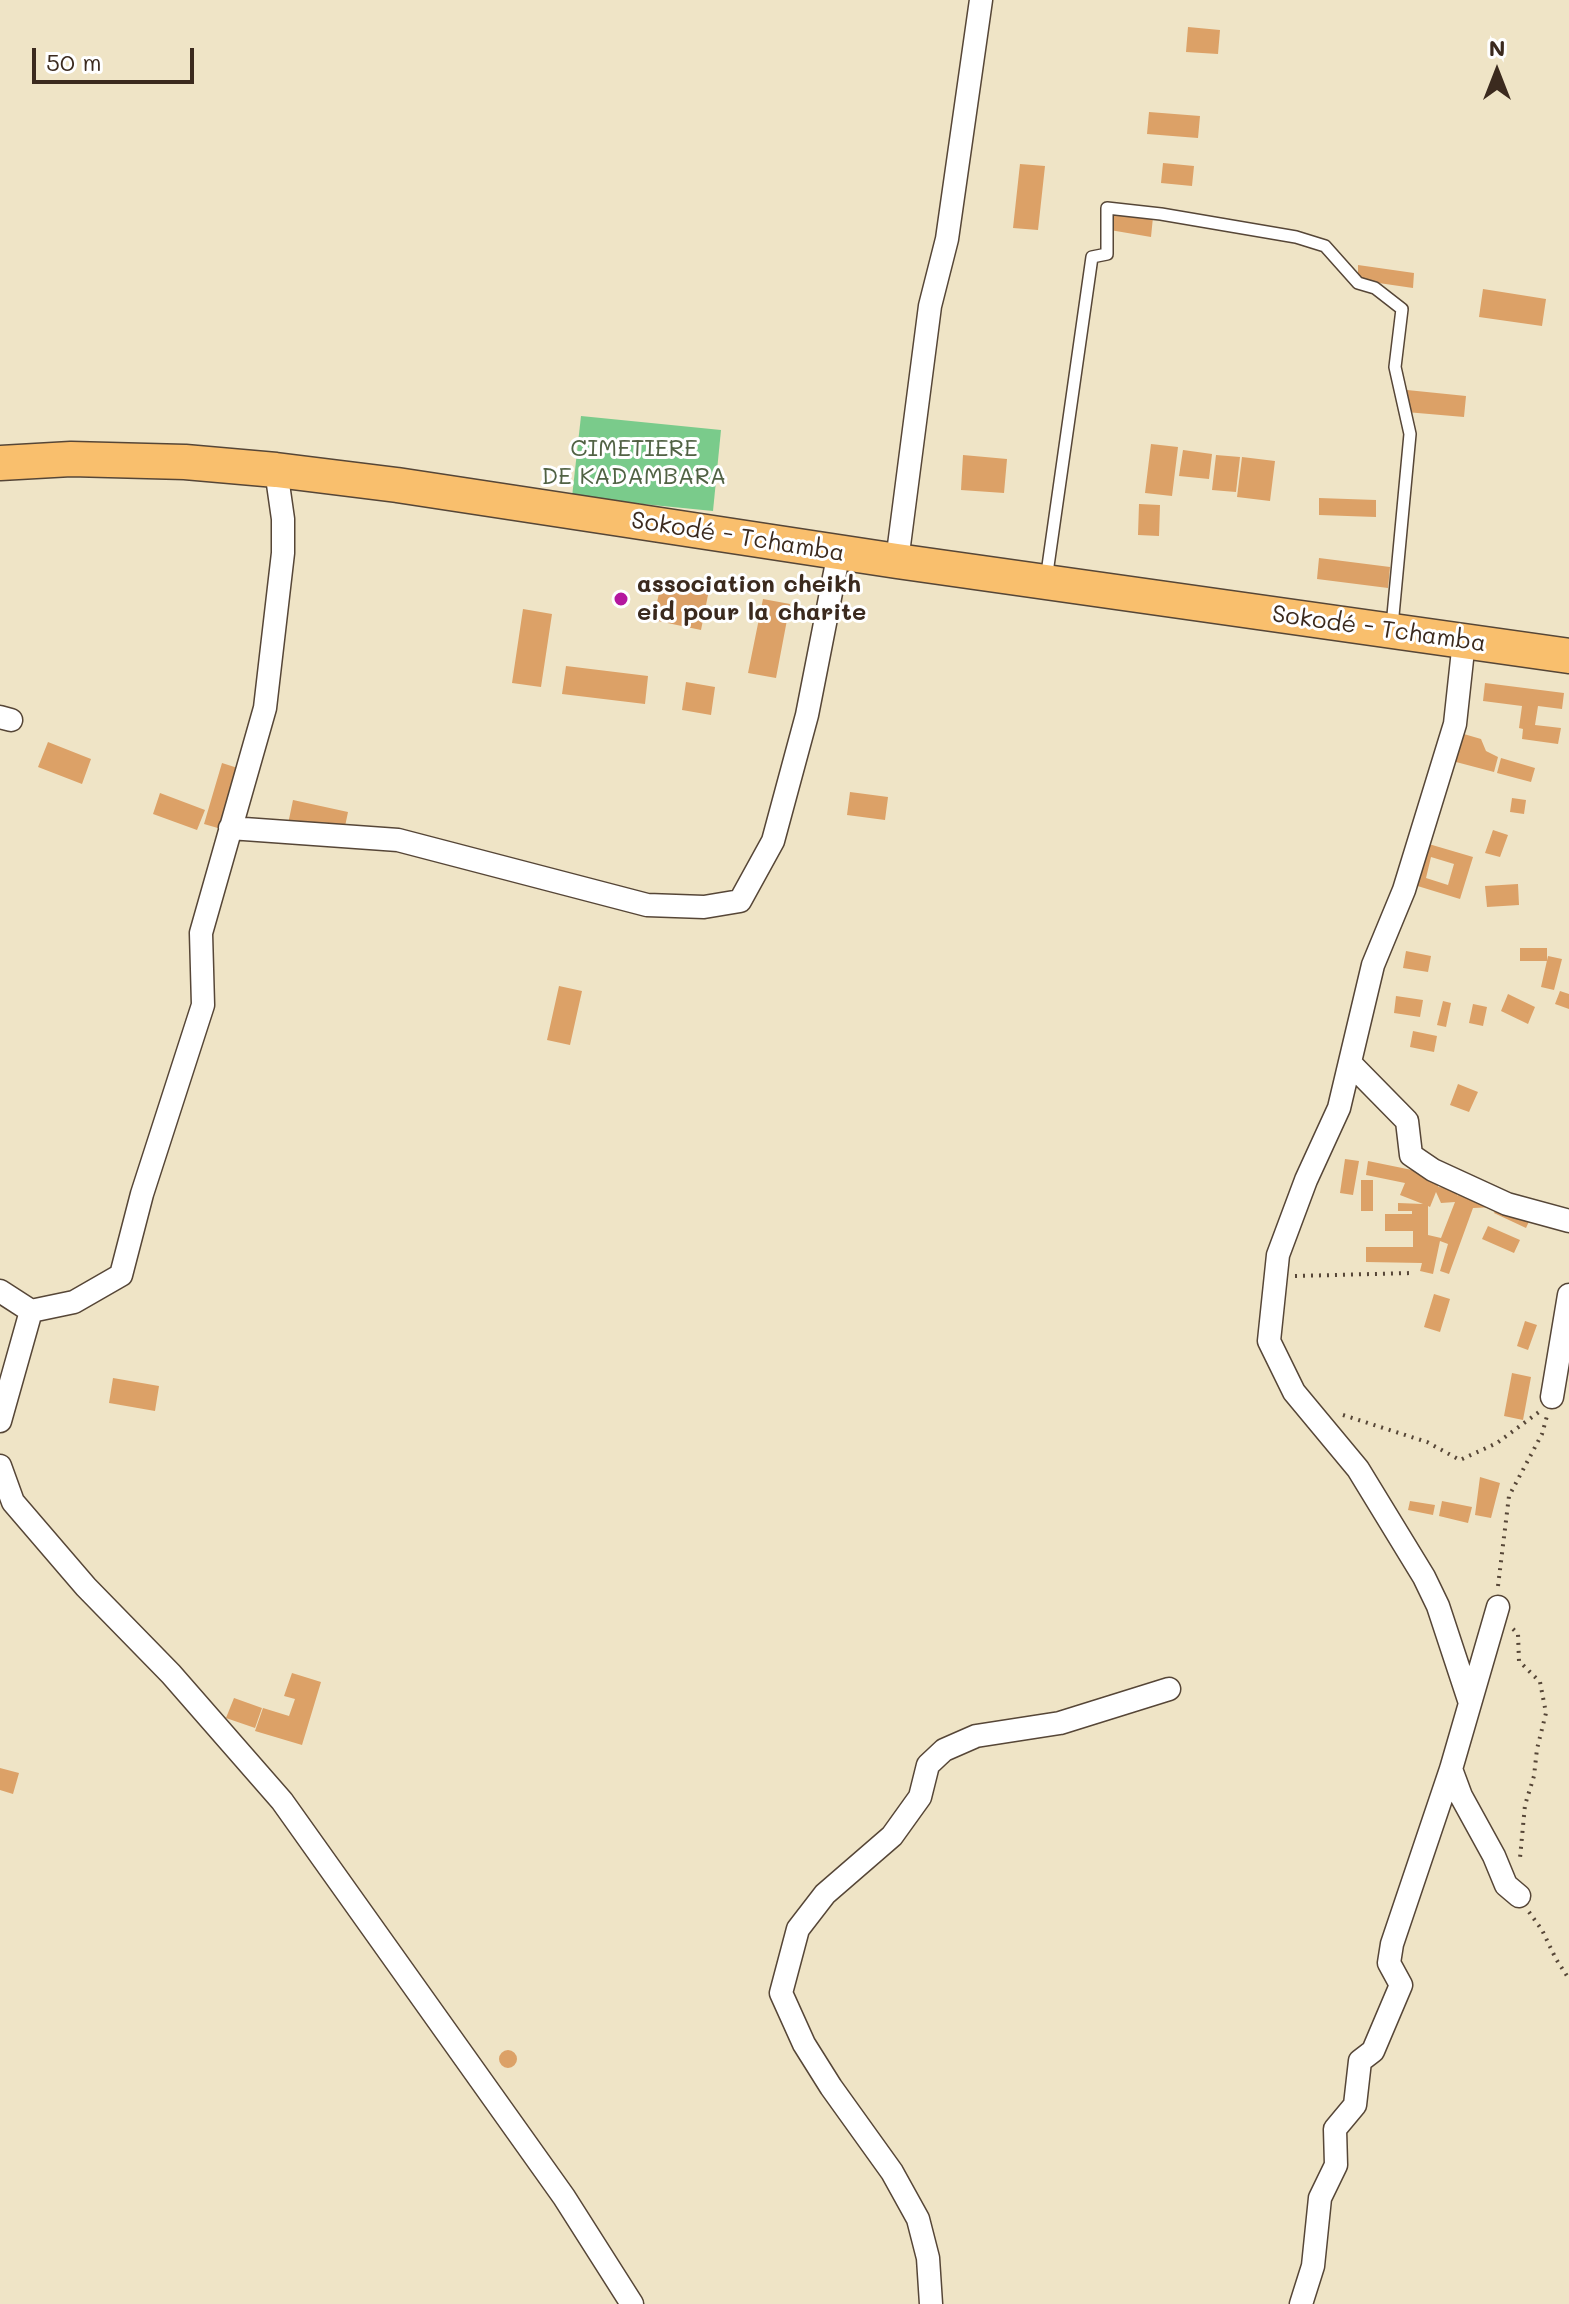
<!DOCTYPE html>
<html>
<head>
<meta charset="utf-8">
<style>
  body { margin:0 }
  #map { position:relative; width:1569px; height:2304px; overflow:hidden; background:#efe4c6; font-family:Mali,sans-serif }
  canvas { display:block }
  .north { position:absolute; left:1457px; top:32px; width:80px; height:80px; -webkit-text-stroke:6px #fff; paint-order:stroke; rotate:0deg; font-size:22px; font-weight:700; line-height:32px; text-align:center; color:#3b2a1e }
  .north::after { content:''; display:block; margin:auto; width:28px; height:36px; background:#3b2a1e; clip-path:polygon(50% 0,100% 100%,50% 72%,0 100%) }
  .scale { position:absolute; left:32px; top:48px; width:162px; height:36px; box-sizing:border-box; border:4px solid #3b2a1e; border-top:0; padding-left:10px; font-size:24px; line-height:28px; white-space:nowrap; color:#3b2a1e; -webkit-text-stroke:6px #fff; paint-order:stroke }
</style>
</head>
<body>
<div id="map">
<canvas width="1569" height="2304"></canvas>
<div class="north">N</div>
<div class="scale">50 m</div>
</div>
<script>
const g = document.querySelector('canvas').getContext('2d');
g.lineJoin = 'round';
function fill(path, color) { g.fillStyle = color; g.fill(path, 'evenodd'); }
const toPath = rows => new Path2D(rows.map(r => 'M' + r).join(''));
function strokePath(path, color, width, dash) { g.strokeStyle = color; g.lineWidth = width; g.lineCap = dash ? 'butt' : 'round'; g.setLineDash(dash || []); g.stroke(path); }
function write(font, color, halo, rows, align = 'center') {
  g.font = font + ' Mali,sans-serif'; g.lineWidth = 6; g.setLineDash([]); g.textBaseline = 'middle'; g.strokeStyle = halo; g.fillStyle = color; for (const [text, x, y, turn = 0] of rows) {
    g.save(); g.translate(x, y); g.rotate((+turn || 0) * Math.PI / 180); g.textAlign = isNaN(turn) ? turn : align; if (halo) g.strokeText(text, 0, 0); g.fillText(text, 0, 0); g.restore();
  }
}
fill(toPath([
  [581,416,721,430,713,511,572,497]
]), '#7acb8b');
fill(toPath([
  [1188,27,1220,30,1218,54,1186,52],
  [1149,112,1200,116,1198,138,1147,134],
  [1163,163,1194,166,1192,186,1161,183],
  [1020,164,1045,166,1038,230,1013,228],
  [1110,213,1153,217,1151,237,1110,230],
  [1358,265,1414,273,1413,288,1358,280],
  [1483,289,1546,299,1542,326,1479,317],
  [1407,390,1466,396,1464,417,1406,412],
  [1151,444,1178,447,1172,496,1145,493],
  [1183,450,1212,454,1209,479,1179,476],
  [963,455,1007,459,1004,493,961,490],
  [1216,455,1240,457,1236,492,1212,490],
  [1242,457,1275,461,1270,501,1237,497],
  [1319,498,1376,500,1376,517,1319,515],
  [1139,504,1160,505,1159,536,1138,535],
  [1319,558,1390,567,1388,588,1317,579],
  [662,580,709,590,701,630,653,620],
  [763,599,790,604,776,678,748,673],
  [523,609,552,614,541,687,512,683],
  [566,666,648,676,645,704,562,694],
  [686,682,715,687,711,715,682,710],
  [1485,683,1564,693,1562,709,1538,706,1535,725,1561,728,1558,744,1522,739,1523,729,1519,728,1522,706,1483,701],
  [1457,732,1481,739,1486,751,1498,757,1494,772,1456,762,1453,748],
  [48,742,91,759,82,784,38,767],
  [1501,758,1535,768,1531,782,1497,773],
  [222,763,247,771,228,831,204,824],
  [850,792,888,797,885,820,847,815],
  [160,793,205,810,197,830,153,814],
  [1512,798,1526,800,1524,814,1510,812],
  [293,800,348,812,343,836,288,824],
  [1493,830,1508,835,1500,857,1485,853],
  [1422,842,1473,857,1460,899,1411,884],
  [1431,857,1454,864,1448,885,1426,878],
  [1518,884,1519,905,1487,907,1485,886],
  [1520,948,1547,948,1547,961,1520,961],
  [1406,951,1431,956,1428,972,1403,968],
  [1548,956,1562,959,1554,990,1541,987],
  [559,986,582,991,570,1045,547,1040],
  [1560,991,1569,994,1569,1009,1555,1004],
  [1508,994,1535,1007,1528,1024,1501,1011],
  [1396,996,1423,1000,1420,1017,1394,1013],
  [1443,1001,1451,1003,1446,1027,1437,1025],
  [1473,1004,1487,1007,1483,1026,1469,1023],
  [1413,1031,1437,1036,1434,1052,1410,1047],
  [1458,1084,1478,1092,1469,1112,1450,1105],
  [1345,1159,1359,1161,1353,1195,1340,1193],
  [1368,1161,1412,1170,1440,1182,1438,1187,1453,1188,1458,1196,1459,1191,1531,1217,1526,1228,1494,1213,1497,1207,1473,1208,1449,1274,1440,1271,1448,1244,1440,1241,1433,1274,1420,1271,1422,1263,1366,1262,1366,1247,1413,1247,1413,1231,1385,1231,1385,1214,1412,1214,1412,1211,1398,1211,1398,1203,1423,1204,1400,1195,1405,1183,1366,1175],
  [1436,1192,1441,1203,1455,1202,1441,1238,1428,1235,1428,1206,1430,1207],
  [1361,1180,1373,1180,1373,1211,1361,1211],
  [1488,1226,1520,1240,1514,1253,1482,1239],
  [1434,1294,1450,1299,1440,1332,1424,1327],
  [1525,1321,1537,1325,1528,1350,1517,1346],
  [1512,1373,1531,1377,1523,1420,1504,1416],
  [113,1378,159,1386,155,1411,109,1403],
  [1480,1477,1500,1483,1491,1518,1475,1515],
  [1410,1501,1435,1505,1433,1515,1408,1510],
  [1442,1501,1472,1507,1468,1523,1439,1516],
  [292,1673,321,1682,302,1745,255,1731,263,1708,289,1716,295,1699,284,1696],
  [234,1698,262,1708,255,1728,226,1718],
  [0,1768,19,1773,13,1794,0,1790],
  '499 2059a9 9 0 1 1 18 0a9 9 0 1 1-18 0Z'
]), '#dca167');
const service = toPath([
  [1046,580,1092,257,1107,254,1107,208,1161,214,1296,237,1325,246,1358,283,1375,288,1402,309,1395,367,1410,434,1392,626]
]);
const minor = toPath([
  [897,561,930,306,947,239,981,0],
  [1464,641,1455,724,1404,890,1373,965,1339,1108,1306,1180,1278,1255,1269,1341,1294,1392,1358,1469,1424,1577,1438,1606,1470,1703],
  [0,717,11,720],
  [230,828,398,840,647,905,704,907,740,901,773,841,807,715,839,552],
  [1350,1063,1407,1121,1411,1155,1433,1170,1507,1204,1569,1221],
  [0,1291,31,1311,74,1302,121,1275,142,1194,203,1005,201,933,265,708,283,553,283,519,276,470],
  [1552,1397,1569,1295],
  [0,1421,31,1311],
  [0,1466,13,1502,86,1587,171,1674,282,1801,564,2197,632,2304],
  [1451,1769,1461,1796,1494,1856,1506,1885,1519,1896],
  [931,2304,928,2258,918,2219,892,2172,831,2087,804,2044,781,1993,798,1929,825,1894,892,1836,920,1797,928,1765,944,1750,976,1736,1060,1723,1169,1689],
  [1301,2304,1313,2266,1320,2198,1336,2165,1335,2129,1355,2105,1360,2061,1373,2051,1401,1985,1389,1963,1392,1944,1451,1769,1498,1607]
]);
const primary = toPath([
  [0,463,71,459,185,462,276,470,397,485,897,561,1569,656]
]);
strokePath(service, '#564637', 14);
strokePath(minor, '#564637', 25);
strokePath(primary, '#564637', 37);
strokePath(toPath([
  [1295,1276,1413,1273],
  [1343,1415,1427,1442,1460,1460,1497,1443,1539,1412],
  [1498,1586,1509,1496,1542,1434,1547,1416],
  [1513,1629,1518,1634,1519,1661,1540,1682,1546,1713,1537,1749,1534,1776,1525,1805,1520,1858],
  [1529,1912,1542,1930,1556,1959,1569,1979]
]), '#564637', 4, [2, 6]);
strokePath(service, '#fff', 11);
strokePath(minor, '#fff', 22);
strokePath(primary, '#f9bf6d', 34);
for (const [x, y, r, color] of [
  [621,599,8,"#b5179e"]
]) { const dot = new Path2D(); dot.arc(x, y, r, 0, 2 * Math.PI); g.fillStyle = color; g.fill(dot); strokePath(dot, '#fff', 3); }
write('24px', '#516244', '#fff', [
  ["CIMETIERE",634,449],
  ["DE KADAMBARA",634,477]
]);
write('24px', '#3b2a1e', '#fff', [
  ["Sokodé - Tchamba",738,537,9],
  ["Sokodé - Tchamba",1379,629,8]
]);
write('bold 24px', '#3b2a1e', '#fff', [
  ["association cheikh",637,585],
  ["eid pour la charite",637,613]
], 'left');
</script>
</body>
</html>
